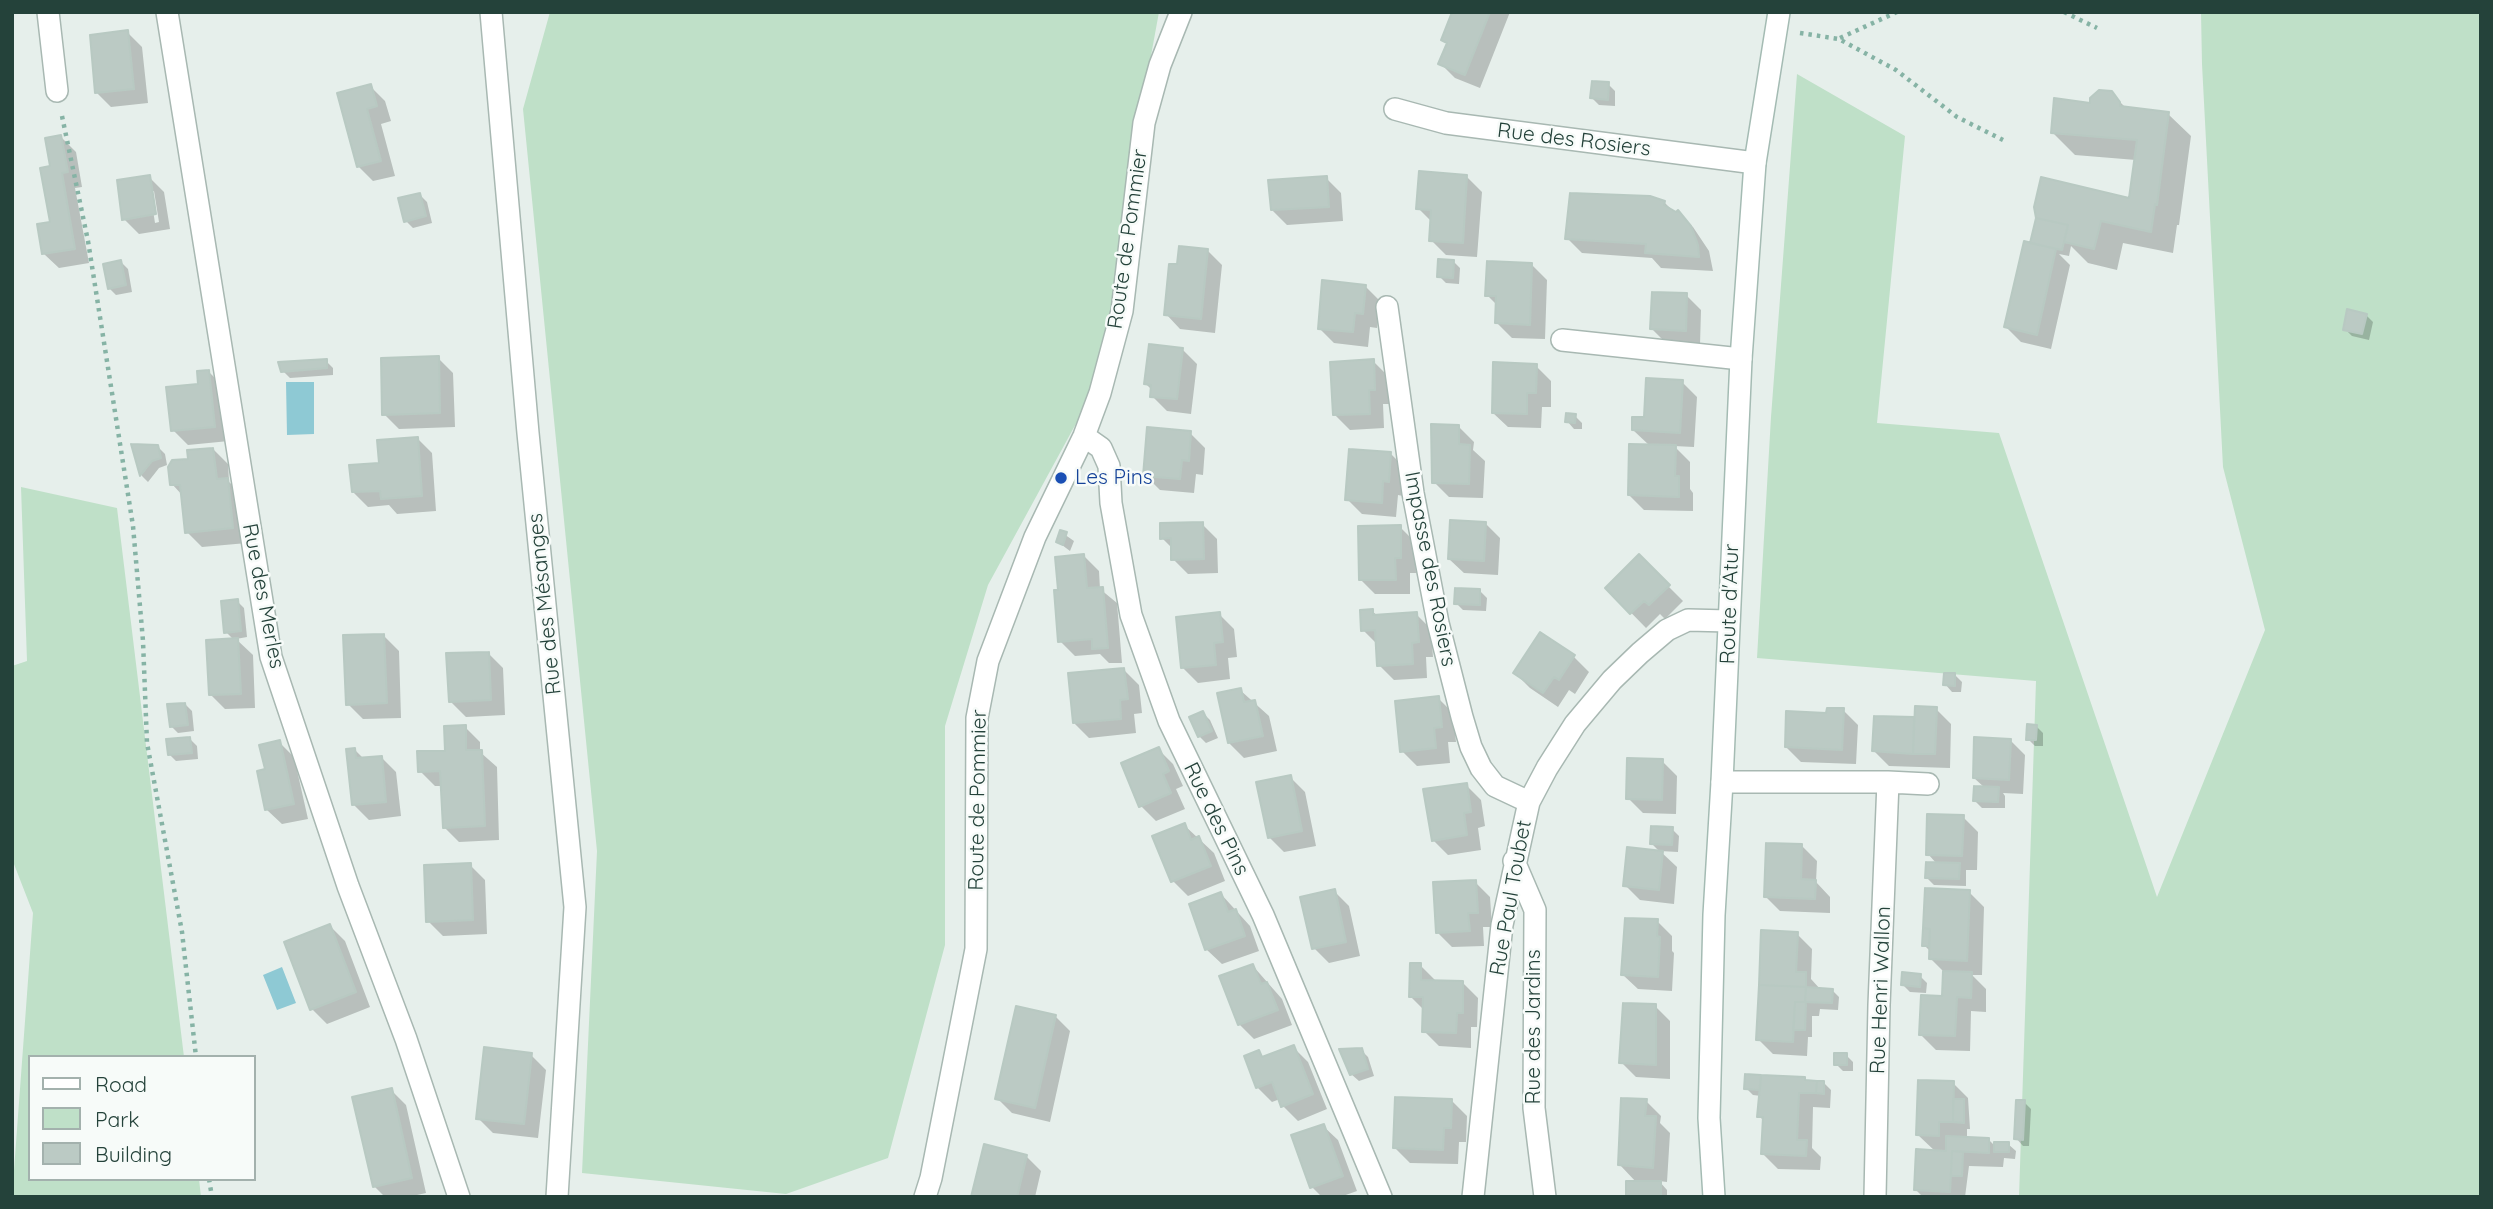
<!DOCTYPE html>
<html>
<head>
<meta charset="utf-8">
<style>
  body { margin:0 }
  #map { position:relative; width:2493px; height:1209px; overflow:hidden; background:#e6efeb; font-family:Quicksand,sans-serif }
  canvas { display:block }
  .frame { position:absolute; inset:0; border:14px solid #24423a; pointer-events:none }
  .legend { position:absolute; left:28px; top:1055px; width:228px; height:126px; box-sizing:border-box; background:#f7fbf9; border:2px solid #a3b1ad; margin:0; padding:9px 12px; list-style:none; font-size:21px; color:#24423a }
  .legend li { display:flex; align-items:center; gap:14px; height:35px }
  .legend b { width:35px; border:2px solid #a3b1ad }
</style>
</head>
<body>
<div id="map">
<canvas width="2493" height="1209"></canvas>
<div class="frame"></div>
<ul class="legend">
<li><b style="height:9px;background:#fff"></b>Road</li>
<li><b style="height:19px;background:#bfe0c8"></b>Park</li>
<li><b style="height:19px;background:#bbcac4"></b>Building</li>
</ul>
</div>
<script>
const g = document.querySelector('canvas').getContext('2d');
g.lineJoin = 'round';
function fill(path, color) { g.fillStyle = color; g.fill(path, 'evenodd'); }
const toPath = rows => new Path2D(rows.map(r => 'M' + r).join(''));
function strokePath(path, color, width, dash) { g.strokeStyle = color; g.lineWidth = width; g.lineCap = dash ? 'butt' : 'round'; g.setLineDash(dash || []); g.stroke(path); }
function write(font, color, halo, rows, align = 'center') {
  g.font = font + ' Quicksand,sans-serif'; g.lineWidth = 5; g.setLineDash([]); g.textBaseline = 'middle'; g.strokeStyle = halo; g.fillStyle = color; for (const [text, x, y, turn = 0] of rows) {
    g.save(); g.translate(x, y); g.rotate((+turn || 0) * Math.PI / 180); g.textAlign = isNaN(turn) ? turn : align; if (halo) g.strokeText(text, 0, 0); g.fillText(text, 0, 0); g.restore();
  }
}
fill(toPath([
  [550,12,1159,12,1135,143,1119,286,1085,407,988,585,945,726,945,945,888,1158,786,1194,582,1173,597,851,523,109],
  [2201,12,2481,12,2481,1197,2019,1197,2036,681,1757,658,1771,417,1797,74,1905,136,1877,423,1999,433,2157,897,2265,630,2223,467,2202,64],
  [21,487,117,508,184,1057,30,1057,30,1179,199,1179,201,1197,12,1197,33,913,12,859,12,666,27,661]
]), '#bfe0c8');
fill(toPath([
  [286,382,314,382,314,434,287,435],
  [282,967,296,1003,277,1010,263,975]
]), '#8ec9d4');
fill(toPath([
  [1454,12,1510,12,1480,88,1455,78,1440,63,1448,45,1443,40],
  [127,32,142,47,148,103,111,107,96,92],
  [1608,84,1615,91,1615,106,1599,105,1592,98],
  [370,86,385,101,391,121,381,124,395,176,373,181,358,166],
  [2111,93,2127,109,2168,114,2191,136,2179,225,2177,225,2173,253,2123,243,2117,270,2088,263,2071,246,2069,256,2059,254,2070,265,2051,349,2021,342,2006,327,2036,246,2038,218,2130,200,2136,160,2075,155,2053,133],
  [61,137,76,152,82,187,75,188,89,263,59,268,44,254,52,224,52,167],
  [149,177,164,192,170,229,139,234,124,219],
  [150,191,154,191,159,222,155,223],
  [1467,177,1482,192,1477,257,1446,255,1431,240,1432,222,1418,208],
  [1326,178,1341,193,1343,221,1287,225,1272,210],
  [420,195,427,202,432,223,413,228,406,221],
  [1664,202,1676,214,1678,212,1693,227,1709,251,1713,271,1661,268,1652,258,1582,253,1567,238],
  [1207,250,1222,265,1215,333,1180,329,1166,314,1179,266],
  [1453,261,1460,268,1459,284,1446,283,1439,276],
  [121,262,128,269,132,292,116,295,109,288],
  [1532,265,1547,280,1545,339,1512,338,1497,323,1497,305,1487,295],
  [1365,286,1380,301,1377,328,1370,327,1368,347,1334,343,1319,328],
  [1686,295,1701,310,1700,345,1667,344,1652,329],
  [2366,315,2373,322,2369,340,2352,336,2345,329],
  [1182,349,1197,364,1191,414,1167,411,1152,396,1152,390,1145,383],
  [438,358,453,373,455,427,399,429,384,414],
  [326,361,333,368,333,375,290,378,283,371],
  [1373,361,1388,376,1389,404,1383,404,1384,428,1350,430,1335,415],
  [1536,366,1551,381,1551,407,1542,407,1541,428,1508,427,1493,413],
  [208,371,223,386,229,441,188,445,173,430],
  [1682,382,1697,397,1694,447,1674,446,1690,462,1690,489,1693,493,1693,511,1644,510,1629,495,1650,446,1633,430],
  [1575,416,1582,423,1582,429,1574,429,1567,421],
  [1459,427,1474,442,1473,450,1485,461,1483,498,1449,497,1434,482],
  [1190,433,1205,448,1203,475,1196,474,1194,493,1160,490,1145,475],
  [417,438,432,453,436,511,397,514,389,505,368,507,353,492,381,465],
  [134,446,157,446,165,454,167,465,159,468,148,482,142,476],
  [213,449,228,464,229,482,243,495,247,543,202,547,187,532,183,496,172,484,190,460],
  [1390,453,1405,468,1403,496,1398,495,1396,517,1362,514,1347,499],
  [1485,523,1500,538,1498,575,1464,573,1449,559],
  [1202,524,1217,539,1218,573,1188,574,1173,559,1173,549,1162,538],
  [1400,527,1415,542,1416,573,1410,573,1410,594,1375,594,1360,579],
  [1061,532,1074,541,1070,551,1058,542],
  [1084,556,1099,571,1100,589,1117,603,1122,663,1109,663,1100,654,1075,656,1060,641,1060,592],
  [1639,557,1683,601,1665,619,1660,614,1646,628,1607,588],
  [1480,591,1487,598,1486,611,1463,610,1456,603],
  [237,601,244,608,247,637,236,639,253,655,255,708,225,709,210,694,234,640,226,632],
  [1372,611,1378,616,1416,614,1431,629,1433,657,1426,657,1427,678,1394,680,1379,665,1378,645,1363,630],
  [1219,614,1234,629,1237,657,1228,658,1230,679,1198,683,1183,668],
  [1541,634,1574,657,1589,672,1575,694,1569,690,1558,707,1530,688,1515,673],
  [384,636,399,651,401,718,363,719,348,704],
  [488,653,503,668,505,715,466,717,451,702],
  [1124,670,1139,685,1142,713,1134,714,1136,733,1089,738,1074,723],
  [1955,675,1962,682,1961,692,1952,692,1945,684],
  [1240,690,1269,716,1277,751,1244,758,1229,743],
  [1438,698,1453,713,1456,742,1448,742,1450,763,1417,766,1402,751],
  [185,704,192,711,194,731,178,733,171,726],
  [1936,709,1951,724,1950,768,1889,766,1874,751,1875,717,1916,719],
  [1843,710,1858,725,1856,764,1801,762,1786,747,1828,715],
  [1203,713,1210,720,1218,738,1206,743,1199,736],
  [2036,726,2043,733,2043,746,2035,746,2028,739],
  [465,727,480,742,480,752,497,767,499,840,459,842,444,827,443,786,435,786,420,771,447,752],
  [190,739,197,746,198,759,176,761,169,754],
  [2010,740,2025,755,2023,794,2003,793,2005,796,2005,808,1982,808,1975,801,1985,788,1974,778],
  [279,742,294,757,308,819,282,824,267,810,267,770],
  [354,749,364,759,381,757,396,772,401,816,369,820,354,805],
  [1158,749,1173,764,1183,786,1176,789,1185,809,1156,821,1141,806],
  [1662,761,1677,776,1676,814,1643,813,1628,798],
  [1290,777,1305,792,1316,846,1284,852,1269,837],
  [1466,785,1481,800,1485,826,1478,828,1481,850,1448,855,1433,840],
  [1963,817,1978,832,1977,870,1966,870,1966,886,1934,885,1927,878,1937,864,1928,854],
  [1184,825,1214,853,1225,881,1188,896,1173,881,1154,837],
  [1672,829,1679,836,1678,852,1660,851,1677,867,1674,904,1640,900,1625,885,1660,852,1652,844],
  [1802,846,1817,861,1816,882,1830,897,1830,913,1780,911,1765,896],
  [470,865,485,880,487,934,443,936,428,921],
  [1475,882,1490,897,1492,927,1483,927,1484,946,1452,947,1437,932],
  [1926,890,1969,892,1984,907,1982,975,1972,975,1986,989,1986,1012,1971,1011,1970,1051,1936,1050,1921,1035,1943,997,1944,972,1931,959,1931,952,1924,945],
  [1334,891,1349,906,1360,956,1329,963,1314,948],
  [1221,894,1250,926,1259,951,1222,964,1207,950,1191,905],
  [1657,921,1672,936,1672,951,1674,953,1672,991,1638,989,1623,975],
  [330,926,345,941,370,1007,327,1024,312,1009],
  [1797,934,1812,949,1811,979,1821,990,1832,990,1839,997,1838,1010,1820,1009,1819,1016,1812,1016,1812,1037,1808,1037,1807,1056,1773,1054,1758,1039],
  [1420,965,1435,980,1435,982,1463,983,1478,998,1477,1027,1471,1027,1471,1048,1439,1046,1424,1031,1424,1010,1410,996],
  [1253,966,1282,999,1292,1025,1254,1039,1239,1024],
  [1920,976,1927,983,1926,993,1910,992,1903,985],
  [1655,1006,1670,1021,1670,1079,1636,1077,1621,1062],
  [1055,1016,1070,1031,1050,1122,1012,1113,997,1098],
  [1293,1047,1308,1062,1327,1109,1298,1121,1283,1106,1280,1099,1272,1102,1257,1087,1259,1052,1264,1058],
  [1361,1050,1368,1057,1374,1076,1359,1081,1351,1074],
  [531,1055,546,1070,538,1138,493,1133,478,1118],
  [1846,1055,1853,1062,1853,1071,1843,1071,1836,1064],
  [1805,1078,1808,1082,1824,1083,1831,1090,1830,1108,1813,1107,1812,1148,1821,1157,1820,1170,1778,1169,1763,1154,1764,1121,1759,1116,1761,1096,1753,1095,1746,1088],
  [1953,1083,1968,1098,1970,1129,1967,1129,1967,1139,1989,1140,1996,1147,2008,1144,2016,1151,2015,1159,2004,1158,2003,1167,1969,1166,1965,1197,1923,1197,1916,1190,1936,1152,1918,1135],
  [391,1090,406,1105,426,1193,408,1197,385,1197,374,1186],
  [1452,1101,1467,1116,1466,1142,1459,1142,1458,1164,1410,1163,1395,1148],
  [1646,1101,1661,1116,1660,1123,1670,1133,1667,1182,1659,1181,1667,1190,1667,1197,1628,1197,1637,1183,1620,1165],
  [2024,1102,2031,1109,2029,1146,2023,1146,2016,1138],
  [1323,1126,1338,1140,1357,1191,1340,1197,1322,1197,1312,1187],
  [1026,1156,1041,1171,1035,1197,973,1197]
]), '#0003');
const building = toPath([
  [1452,12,1490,12,1465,75,1438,64,1447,43,1441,40,1452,12],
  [128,30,134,89,95,93,90,35,128,30],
  [1592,81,1609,82,1608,100,1590,98,1592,81],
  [371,84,377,106,367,109,381,161,357,167,337,93,371,84],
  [2099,90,2112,91,2120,102,2120,106,2169,112,2157,205,2155,204,2151,232,2101,221,2094,249,2064,242,2068,225,2036,218,2034,207,2041,177,2129,198,2137,140,2051,133,2054,98,2090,103,2090,98,2099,90],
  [61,135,68,172,62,173,75,249,42,254,37,224,50,222,40,168,50,166,45,138,61,135],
  [1419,171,1467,175,1463,243,1429,241,1431,210,1416,209,1419,171],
  [150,175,156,214,122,220,117,180,150,175],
  [1327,176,1329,207,1271,210,1268,180,1327,176],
  [420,193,426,216,404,222,398,198,420,193],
  [1570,193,1650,196,1665,201,1664,205,1676,212,1678,210,1691,226,1698,245,1699,257,1645,253,1646,244,1565,239,1570,193],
  [2036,218,2068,225,2062,250,2030,243,2036,218],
  [2024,241,2056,249,2037,335,2004,327,2024,241],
  [1179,246,1208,249,1201,319,1164,315,1169,264,1177,264,1179,246],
  [1438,259,1454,260,1453,278,1437,277,1438,259],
  [121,260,126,285,108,289,103,264,121,260],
  [1487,261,1532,263,1530,325,1495,323,1496,296,1485,296,1487,261],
  [1322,280,1366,285,1363,314,1355,313,1353,332,1318,329,1322,280],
  [1652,292,1687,293,1686,331,1650,329,1652,292],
  [2347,309,2367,314,2362,334,2343,330,2347,309],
  [1149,344,1183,348,1177,399,1150,397,1151,385,1144,384,1149,344],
  [439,356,440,413,382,415,381,358,439,356],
  [327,359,327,368,281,372,278,362,327,359],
  [1374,359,1375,390,1369,390,1370,414,1333,415,1330,362,1374,359],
  [1493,362,1537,364,1536,393,1527,393,1527,414,1492,413,1493,362],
  [209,370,215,427,171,431,166,387,198,384,197,371,209,370],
  [1646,378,1683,380,1680,433,1632,430,1632,417,1644,417,1646,378],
  [1566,413,1576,414,1575,423,1565,422,1566,413],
  [1431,424,1459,425,1459,444,1470,445,1469,484,1432,483,1431,424],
  [1147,427,1191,431,1189,461,1182,460,1180,479,1143,476,1147,427],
  [418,437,422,496,381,499,380,491,352,492,349,465,379,463,377,440,418,437],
  [131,444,158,445,161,458,152,461,140,476,131,444],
  [1629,444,1676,445,1675,476,1679,476,1679,497,1628,495,1629,444],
  [213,448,217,479,228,478,233,528,185,533,180,485,170,485,168,467,172,460,188,459,187,450,213,448],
  [1349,449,1391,452,1389,482,1383,481,1382,503,1345,500,1349,449],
  [1450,520,1486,522,1484,561,1448,559,1450,520],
  [1203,522,1204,559,1171,560,1171,538,1160,539,1160,523,1203,522],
  [1401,525,1401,558,1395,558,1396,580,1359,580,1358,526,1401,525],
  [1060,530,1067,532,1063,545,1056,542,1060,530],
  [1084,554,1087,588,1103,587,1108,648,1092,649,1092,639,1058,642,1054,590,1058,590,1055,557,1084,554],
  [1639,554,1670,585,1649,605,1644,601,1630,614,1605,588,1639,554],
  [1455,588,1480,589,1480,605,1454,604,1455,588],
  [238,599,241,631,224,633,221,601,238,599],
  [1373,609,1373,615,1417,612,1419,642,1412,643,1413,664,1377,666,1375,630,1361,631,1360,610,1373,609],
  [1220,612,1223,642,1214,643,1216,665,1181,668,1176,617,1220,612],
  [1540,632,1575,655,1559,680,1554,677,1543,693,1513,673,1540,632],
  [384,634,387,703,346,705,343,635,384,634],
  [238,638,241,694,209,695,206,640,238,638],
  [489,652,491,700,449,702,446,653,489,652],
  [1124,668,1128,699,1120,700,1121,719,1073,723,1068,673,1124,668],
  [1944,673,1955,673,1955,686,1943,685,1944,673],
  [1241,688,1244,702,1255,700,1263,736,1228,743,1217,693,1241,688],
  [1439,696,1442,727,1434,728,1436,748,1400,752,1395,701,1439,696],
  [185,703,188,725,170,727,167,704,185,703],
  [1915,706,1937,707,1935,754,1913,754,1915,706],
  [1827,708,1844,708,1842,750,1785,747,1786,711,1826,713,1827,708],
  [1203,711,1212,731,1198,737,1189,717,1203,711],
  [1874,716,1914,717,1913,754,1872,751,1874,716],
  [2027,724,2037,725,2036,740,2026,740,2027,724],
  [466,725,466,750,482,750,485,826,443,828,440,771,418,772,417,751,445,751,444,726,466,725],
  [190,737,192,753,168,755,166,739,190,737],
  [1974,737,2011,739,2009,780,1973,778,1974,737],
  [280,740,294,804,265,810,257,771,265,769,259,745,280,740],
  [1159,747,1169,771,1163,774,1171,793,1139,807,1121,763,1159,747],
  [355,748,356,758,382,756,386,802,352,805,346,749,355,748],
  [1627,758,1663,759,1662,800,1626,799,1627,758],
  [1291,775,1302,831,1268,838,1256,782,1291,775],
  [1467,783,1471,812,1464,813,1467,835,1432,841,1423,789,1467,783],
  [1974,786,1999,787,1998,802,1973,801,1974,786],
  [1927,814,1964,815,1962,856,1926,855,1927,814],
  [1185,823,1191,840,1199,836,1211,866,1171,882,1152,836,1185,823],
  [1651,826,1673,827,1672,845,1650,844,1651,826],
  [1766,843,1802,844,1801,879,1816,880,1815,899,1764,897,1766,843],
  [1627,847,1663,851,1659,890,1623,886,1627,847],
  [1926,862,1960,863,1959,879,1925,878,1926,862],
  [471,863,473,920,426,922,424,865,471,863],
  [1476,880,1478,913,1468,913,1470,931,1436,933,1433,882,1476,880],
  [1925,888,1970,890,1967,961,1929,959,1930,929,1923,928,1925,888],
  [1335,889,1346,942,1312,949,1300,897,1335,889],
  [1221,892,1228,912,1236,909,1245,936,1205,950,1189,904,1221,892],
  [1625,918,1658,919,1657,936,1660,937,1658,977,1621,975,1625,918],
  [330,924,356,992,310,1010,284,942,330,924],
  [1923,928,1930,929,1929,946,1922,946,1923,928],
  [1761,930,1798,932,1796,972,1806,972,1806,987,1759,985,1761,930],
  [1410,963,1421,963,1421,980,1463,981,1463,1013,1457,1013,1456,1033,1422,1032,1423,997,1409,997,1410,963],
  [1253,964,1261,984,1267,982,1278,1010,1238,1025,1219,976,1253,964],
  [1943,971,1972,972,1971,998,1957,997,1955,1036,1919,1035,1921,995,1942,996,1943,971],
  [1902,972,1921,974,1920,987,1901,985,1902,972],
  [1759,985,1806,987,1805,1002,1795,1002,1793,1042,1756,1040,1759,985],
  [1806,987,1833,989,1832,1003,1805,1002,1806,987],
  [1795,1002,1806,1002,1805,1030,1793,1030,1795,1002],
  [1623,1003,1656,1004,1656,1065,1619,1063,1623,1003],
  [1016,1006,1056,1015,1035,1108,995,1099,1016,1006],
  [1294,1045,1313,1094,1281,1107,1272,1082,1256,1088,1244,1056,1259,1050,1262,1057,1294,1045],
  [484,1047,532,1053,524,1124,476,1119,484,1047],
  [1362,1048,1368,1069,1350,1075,1339,1049,1362,1048],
  [1834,1053,1847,1053,1847,1065,1834,1065,1834,1053],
  [1745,1074,1761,1075,1760,1090,1744,1089,1745,1074],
  [1761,1075,1805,1077,1805,1080,1817,1081,1816,1093,1799,1093,1797,1140,1807,1140,1806,1156,1761,1154,1763,1117,1757,1117,1761,1075],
  [1918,1080,1954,1081,1953,1122,1939,1122,1939,1136,1916,1135,1918,1080],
  [1817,1081,1824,1081,1824,1094,1816,1093,1817,1081],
  [392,1088,412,1178,373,1187,352,1097,392,1088],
  [1395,1097,1452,1099,1451,1128,1444,1128,1443,1150,1393,1148,1395,1097],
  [1621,1098,1647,1099,1645,1116,1656,1116,1653,1168,1618,1165,1621,1098],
  [1953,1099,1964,1099,1964,1123,1953,1122,1953,1099],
  [2016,1100,2025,1100,2023,1140,2014,1139,2016,1100],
  [1324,1124,1343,1176,1310,1188,1291,1135,1324,1124],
  [1946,1136,1989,1138,1989,1153,1952,1151,1950,1192,1914,1190,1916,1149,1946,1151,1946,1136],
  [1994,1142,2009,1142,2009,1152,1994,1152,1994,1142],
  [984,1144,1027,1155,1017,1197,971,1197,984,1144],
  [1952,1151,1963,1152,1962,1176,1951,1176,1952,1151],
  [1626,1181,1661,1181,1661,1197,1626,1197,1626,1181]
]);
fill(building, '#bbcac4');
strokePath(building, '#b8c9c2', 2);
const street = toPath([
  [48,12,57,91],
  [167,12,271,657,348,886,406,1039,459,1197],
  [491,12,528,433,575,907,557,1197],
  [1395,109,1446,123,1755,163],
  [1387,307,1413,493,1438,623,1462,717,1471,747,1481,768,1495,786,1529,802],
  [1562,340,1741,359],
  [1084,436,1101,448,1109,466,1111,503,1131,615,1169,721,1263,915,1381,1197],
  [1722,782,1888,782,1879,1005,1875,1197],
  [1888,782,1928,784],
  [1514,861,1535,910,1534,1108,1545,1197],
  [925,1197,931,1178,976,949,977,718,988,661,1035,537,1084,436,1100,393,1122,311,1144,123,1160,65,1181,12],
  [1473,1197,1502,925,1529,802,1547,768,1575,724,1612,680,1640,653,1667,630,1688,620,1729,621]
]);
const secondary = toPath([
  [1714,1197,1709,1118,1714,915,1722,782,1741,359,1755,163,1779,12]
]);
strokePath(street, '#a8b8b2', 24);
strokePath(secondary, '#a4bbb3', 24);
strokePath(toPath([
  [2064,12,2097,28],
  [1800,33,1839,39,1896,70,1957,117,2003,140],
  [1840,38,1897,12],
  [62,116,88,241,133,526,143,641,147,743,182,932,196,1057],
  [209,1179,212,1197]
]), '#86b3a5', 4.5, [3.5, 5]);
strokePath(street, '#fff', 21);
strokePath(secondary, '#fff', 21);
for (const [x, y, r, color] of [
  [1061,478,7,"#1a4fb4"]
]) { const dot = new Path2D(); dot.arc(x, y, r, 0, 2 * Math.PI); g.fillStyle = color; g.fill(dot); strokePath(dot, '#f7fbf9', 2.5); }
write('21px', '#24423a', '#f7fbf9', [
  ["Rue des Rosiers",1574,140,7],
  ["Route de Pommier",1128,239,-82],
  ["Impasse des Rosiers",1430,569,79],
  ["Rue des Merles",263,596,79],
  ["Rue des Mésanges",545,604,-96],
  ["Route d'Atur",1730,604,-88],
  ["Route de Pommier",978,800,-89],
  ["Rue des Pins",1216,819,64],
  ["Rue Paul Toubet",1511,898,-80],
  ["Rue Henri Wallon",1881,990,-88],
  ["Rue des Jardins",1534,1027,-90]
]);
write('21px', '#164399', '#f7fbf9', [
  ["Les Pins",1075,478]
], 'left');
</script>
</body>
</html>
